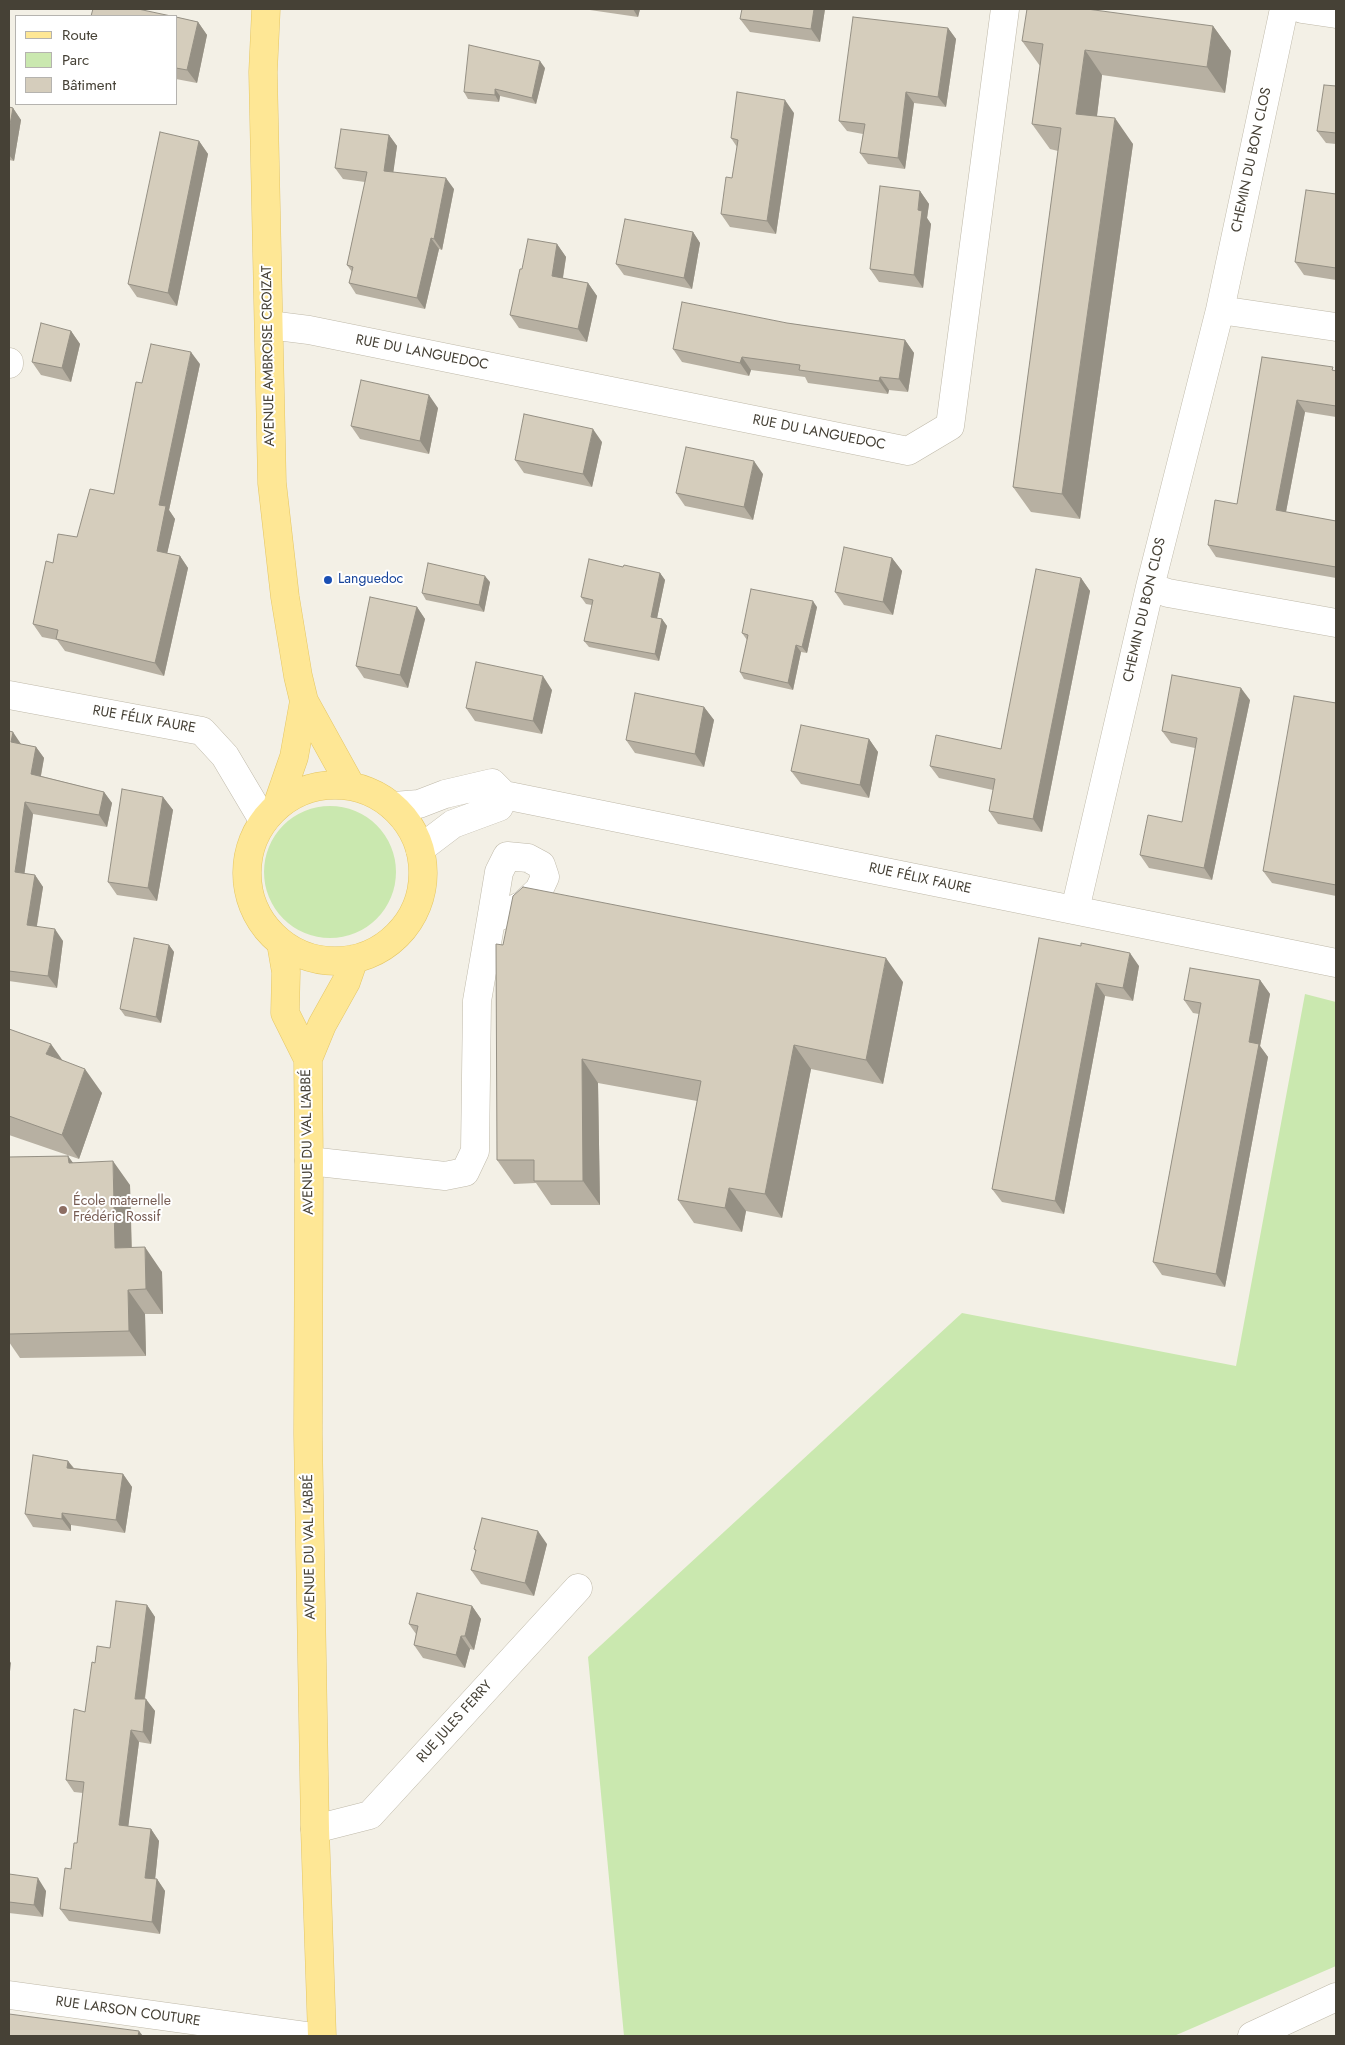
<!DOCTYPE html>
<html>
<head>
<meta charset="utf-8">
<style>
  body { margin:0 }
  #map { position:relative; width:1345px; height:2045px; overflow:hidden; background:#f3f0e6; font-family:Jost,sans-serif }
  canvas { display:block }
  .frame { position:absolute; inset:0; border:10px solid #464136; pointer-events:none }
  .legend { position:absolute; left:15px; top:15px; width:162px; height:90px; box-sizing:border-box; background:#fff; border:1px solid #b5b3af; margin:0; padding:6px 9px; list-style:none; font-size:15px; color:#464136 }
  .legend li { display:flex; align-items:center; gap:10px; height:25px }
  .legend b { width:25px; border:1px solid #b5b3af }
</style>
</head>
<body>
<div id="map">
<canvas width="1345" height="2045"></canvas>
<div class="frame"></div>
<ul class="legend">
<li><b style="height:6px;background:#fee795"></b>Route</li>
<li><b style="height:14px;background:#cae8af"></b>Parc</li>
<li><b style="height:14px;background:#d5cdbc"></b>Bâtiment</li>
</ul>
</div>
<script>
const g = document.querySelector('canvas').getContext('2d');
g.lineJoin = 'round';
function fill(path, color) { g.fillStyle = color; g.fill(path, 'evenodd'); }
const toPath = rows => new Path2D(rows.map(r => 'M' + r).join(''));
function strokePath(path, color, width, dash) { g.strokeStyle = color; g.lineWidth = width; g.lineCap = dash ? 'butt' : 'round'; g.setLineDash(dash || []); g.stroke(path); }
function write(font, color, halo, rows, align = 'center') {
  g.font = font + ' Jost,sans-serif'; g.lineWidth = 4; g.setLineDash([]); g.textBaseline = 'middle'; g.strokeStyle = halo; g.fillStyle = color; for (const [text, x, y, turn = 0] of rows) {
    g.save(); g.translate(x, y); g.rotate((+turn || 0) * Math.PI / 180); g.textAlign = isNaN(turn) ? turn : align; if (halo) g.strokeText(text, 0, 0); g.fillText(text, 0, 0); g.restore();
  }
}
fill(toPath([
  '264 872a66 66 0 1 1 132 0a66 66 0 1 1-132 0Z',
  [1305,994,1336,1002,1336,1966,1174,2036,624,2036,588,1657,962,1313,1236,1366]
]), '#cae8af');
const minor = toPath([
  [1302,9,1336,14],
  [1220,310,1336,327],
  [269,325,309,330,908,451,950,426,1005,9],
  [9,364,9,362],
  [1150,587,1168,593,1336,623],
  [9,695,202,731,225,756,263,820],
  [394,806,419,804,445,794,492,783,504,795,1336,963],
  [420,849,453,824,499,807,504,795],
  [1075,910,1150,587,1220,310,1284,9],
  [309,1161,445,1176,465,1172,475,1151,477,1001,491,920,499,872,507,856,528,858,541,865,545,877,539,890,523,905,491,920],
  [315,1829,370,1815,578,1588],
  [9,1995,307,2036],
  [1252,2036,1336,1997]
]);
const major = toPath([
  [266,9,263,72,272,483,285,597,298,676,304,701,351,786],
  '247 873a88 88 0 1 1 176 0a88 88 0 1 1-176 0Z',
  [277,806,294,757,304,701],
  [281,943,286,972,285,1013,308,1059,309,1161,308,1434,315,1829,322,2036],
  [308,1059,322,1025,346,982,354,959]
]);
strokePath(minor, '#bfb9a9', 29);
strokePath(major, '#e4c664', 29);
strokePath(minor, '#fff', 28);
strokePath(major, '#fee795', 28);
fill(toPath([
  [583,9,640,9,638,17],
  [825,9,820,42,750,32,740,19],
  [176,17,198,22,207,35,197,83,176,79],
  [1213,26,1231,51,1225,93,1102,75,1097,116,1133,144,1080,519,1031,512,1013,487,1058,151,1050,149,1032,124,1040,66,1022,41],
  [948,28,956,39,946,107,914,103,905,169,868,164,860,153,863,134,847,131,839,121],
  [545,68,536,104,500,96,499,102,468,99,464,92],
  [1336,86,1336,144,1326,143,1317,131],
  [9,107,13,108,21,120,14,161,9,160],
  [794,113,776,234,730,227,721,214,732,178,737,147,731,138],
  [389,135,397,146,393,172,454,189,442,250,439,249,425,309,356,294,349,283,352,272,347,265,365,182,343,179,335,168],
  [199,141,208,154,177,306,137,297,128,284],
  [920,191,929,204,927,218,931,224,923,288,879,282,870,269],
  [1336,194,1336,280,1304,275,1295,262],
  [693,232,700,243,692,289,624,275,616,264],
  [557,244,566,257,563,278,588,283,597,296,587,342,519,328,510,315,522,269],
  [787,323,905,340,914,353,908,392,889,390,888,394,808,383,805,377,751,370,749,376,682,362,673,349],
  [71,331,80,344,71,382,41,375,32,362],
  [1262,357,1336,371,1336,417,1305,412,1286,512,1336,521,1336,578,1216,557,1208,545,1237,504],
  [200,364,169,510,175,519,167,553,180,556,188,568,164,676,65,651,57,640,42,637,33,624,53,563,77,537,114,494],
  [438,408,429,454,360,439,351,426],
  [602,442,592,487,524,473,515,460],
  [763,474,753,520,685,506,676,493],
  [892,558,902,571,893,615,844,605,835,592],
  [623,567,660,573,665,580,657,618,662,619,667,626,659,661,589,647,584,641,592,605,586,604,581,597],
  [1081,578,1090,591,1042,832,998,824,989,811,993,790,939,778,930,766,1001,749],
  [490,582,484,612,426,600,422,593],
  [417,607,425,619,408,688,364,678,356,666],
  [817,607,807,653,801,652,793,690,744,679,740,672,747,640,742,633],
  [552,690,542,734,475,721,466,708],
  [1250,700,1212,880,1149,868,1140,855,1182,822,1195,748,1171,743,1162,731],
  [1336,703,1336,896,1272,883,1263,871],
  [704,707,714,720,704,767,635,753,626,740],
  [9,731,21,744,36,747,44,758,41,776,104,792,112,803,107,827,33,814,24,874,35,875,43,887,37,926,63,941,57,988,9,981],
  [869,739,878,752,869,798,801,784,791,771],
  [163,797,173,810,157,901,117,895,108,882],
  [1039,938,1139,966,1133,1001,1105,996,1064,1214,1002,1202,992,1189],
  [169,945,174,952,161,1023,125,1016,120,1009],
  [503,945,903,982,883,1084,811,1069,782,1218,746,1211,742,1232,694,1223,678,1200,697,1101,598,1083,600,1205,551,1205,536,1183,514,1184,497,1160],
  [1260,980,1270,994,1260,1046,1268,1057,1225,1287,1162,1275,1153,1262,1199,1014,1193,1013,1184,1000],
  [9,1029,62,1060,102,1093,79,1159,9,1135],
  [68,1156,73,1163,130,1185,132,1248,162,1272,163,1314,145,1314,146,1356,20,1358,9,1342,9,1157],
  [68,1461,74,1468,123,1474,132,1487,125,1533,71,1525,71,1531,33,1527,25,1514],
  [547,1544,534,1596,481,1584,471,1570,476,1552,474,1549],
  [147,1605,155,1617,145,1699,155,1711,151,1744,139,1742,128,1826,151,1829,159,1841,155,1879,157,1879,165,1891,160,1934,69,1921,60,1909,71,1869,77,1843,83,1793,74,1792,66,1780,85,1712,95,1663,110,1648],
  [472,1606,481,1619,474,1650,470,1649,465,1668,423,1658,414,1645,416,1634,409,1624],
  [9,1874,46,1891,43,1917,9,1913]
]), '#b7b0a2');
fill(toPath([
  [633,9,640,9,638,17],
  [814,9,825,9,820,42,811,29],
  [198,22,207,35,197,83,187,70],
  [1213,26,1231,51,1225,93,1207,67],
  [948,28,956,39,946,107,938,97],
  [1085,50,1102,75,1094,139,1076,114],
  [540,61,545,68,536,104,532,98],
  [495,89,500,96,499,102,495,95],
  [906,92,914,103,905,169,898,158],
  [785,100,794,113,776,234,767,221],
  [13,108,21,120,14,161,9,155,9,130],
  [1115,118,1133,144,1080,519,1062,494],
  [389,135,397,146,392,182,384,171],
  [199,141,208,154,177,306,168,293],
  [446,178,454,189,442,250,434,239],
  [920,191,929,204,927,218,931,224,923,288,914,275,918,210],
  [693,232,700,243,692,289,684,278],
  [431,238,439,249,425,309,417,298],
  [557,244,566,257,561,289,552,276],
  [588,283,597,296,587,342,578,329],
  [71,331,80,344,71,382,62,368],
  [905,340,914,353,908,392,899,379],
  [191,352,200,364,169,510,175,519,165,563,157,551,159,505],
  [742,357,751,370,749,376,740,363],
  [880,377,889,390,888,394,879,381],
  [429,395,438,408,429,454,420,441],
  [1297,400,1305,412,1284,522,1276,510],
  [593,429,602,442,592,487,583,474],
  [754,461,763,474,753,520,744,507],
  [180,556,188,568,164,676,155,663],
  [892,558,902,571,893,615,883,602],
  [660,573,665,580,656,623,651,617],
  [485,576,490,582,484,612,479,605],
  [1081,578,1090,591,1042,832,1033,819],
  [813,601,817,607,807,653,802,647],
  [417,607,425,619,408,688,400,675],
  [662,619,667,626,659,661,655,654],
  [796,645,801,652,793,690,788,683],
  [543,676,552,690,542,734,533,721],
  [1241,688,1250,700,1212,880,1204,868],
  [704,707,714,720,704,767,695,754],
  [13,732,21,744,11,742],
  [869,739,878,752,869,798,860,785],
  [36,747,44,758,39,785,31,774],
  [104,792,112,803,107,827,99,815],
  [163,797,173,810,157,901,148,888],
  [25,802,33,814,23,884,15,872],
  [35,875,43,887,35,936,27,925],
  [55,929,63,941,57,988,48,976],
  [169,945,174,952,161,1023,156,1017],
  [1130,953,1139,966,1133,1001,1123,988],
  [886,958,903,982,883,1084,866,1060],
  [1260,980,1270,994,1260,1046,1268,1057,1225,1287,1216,1274,1249,1042],
  [1096,983,1105,996,1064,1214,1055,1201],
  [51,1044,68,1068,46,1054],
  [794,1045,811,1069,782,1218,765,1194],
  [582,1059,598,1083,600,1205,583,1181],
  [85,1069,102,1093,79,1159,62,1135],
  [68,1156,86,1181,69,1163],
  [113,1161,130,1185,132,1272,115,1248],
  [729,1188,746,1211,742,1232,725,1208],
  [145,1247,162,1272,163,1314,146,1289],
  [128,1290,145,1314,146,1356,129,1331],
  [68,1461,77,1473,67,1468],
  [123,1474,132,1487,125,1533,116,1520],
  [62,1513,71,1525,71,1531,62,1519],
  [538,1531,547,1544,534,1596,525,1583],
  [147,1605,155,1617,143,1711,135,1699],
  [472,1606,481,1619,474,1650,465,1636],
  [461,1636,470,1649,465,1668,456,1655],
  [9,1645,10,1647,9,1655],
  [9,1660,11,1663,9,1680],
  [146,1699,155,1711,151,1744,143,1732],
  [131,1730,139,1742,127,1837,119,1825],
  [151,1829,159,1841,154,1890,145,1878],
  [38,1878,46,1891,43,1917,34,1905],
  [157,1879,165,1891,160,1934,152,1922],
  [139,2031,143,2036,138,2036]
]), '#959084');
const building = toPath([
  [93,9,138,9,171,16,91,16,93,9],
  [742,9,814,9,811,29,740,19,742,9],
  [1027,9,1087,9,1213,26,1207,67,1085,50,1076,114,1115,118,1062,494,1013,487,1061,128,1032,124,1043,44,1022,41,1027,9],
  [176,17,198,22,187,70,176,68,176,17],
  [853,17,948,28,938,97,906,92,898,158,860,153,865,124,839,121,853,17],
  [469,45,540,61,532,98,495,89,495,95,464,92,469,45],
  [1324,85,1336,86,1336,133,1317,131,1324,85],
  [737,92,785,100,767,221,721,214,726,177,732,178,738,140,731,138,737,92],
  [9,107,13,108,9,130,9,107],
  [341,129,389,135,384,171,446,178,434,239,431,238,417,298,349,283,353,267,347,265,367,172,335,168,341,129],
  [160,132,199,141,168,293,128,284,160,132],
  [880,186,920,191,918,210,922,211,914,275,870,269,880,186],
  [1306,190,1336,194,1336,268,1295,262,1306,190],
  [625,219,693,232,684,278,616,264,625,219],
  [528,239,557,244,552,276,588,283,578,329,510,315,520,269,522,269,528,239],
  [682,302,787,323,905,340,899,379,880,377,879,381,799,370,800,365,742,357,740,363,673,349,682,302],
  [41,323,71,331,62,368,32,362,41,323],
  [151,344,191,352,159,505,166,506,157,551,180,556,155,663,56,639,58,630,33,624,46,561,53,563,58,534,77,537,90,489,114,494,136,382,142,383,151,344],
  [1262,357,1333,367,1332,370,1336,371,1336,406,1297,400,1276,510,1336,521,1336,567,1208,545,1215,500,1237,504,1262,357],
  [361,380,429,395,420,441,351,426,361,380],
  [524,414,593,429,583,474,515,460,524,414],
  [686,447,754,461,744,507,676,493,686,447],
  [844,547,892,558,883,602,835,592,844,547],
  [589,559,623,567,624,565,660,573,651,617,662,619,655,654,584,641,593,600,581,597,589,559],
  [428,563,485,576,479,605,422,593,428,563],
  [1036,569,1081,578,1033,819,989,811,995,779,930,766,936,735,1001,749,1036,569],
  [751,589,813,601,802,647,796,645,788,683,740,672,748,635,742,633,751,589],
  [370,597,417,607,400,675,356,666,370,597],
  [476,662,543,676,533,721,466,708,476,662],
  [1172,675,1241,688,1204,868,1140,855,1148,815,1182,822,1197,738,1162,731,1172,675],
  [635,693,704,707,695,754,626,740,635,693],
  [1294,696,1336,703,1336,885,1263,871,1294,696],
  [801,725,869,739,860,785,791,771,801,725],
  [9,731,13,732,11,742,36,747,31,774,104,792,99,815,25,802,15,872,35,875,27,925,55,929,48,976,9,971,9,731],
  [122,789,163,797,148,888,108,882,122,789],
  [523,887,886,958,866,1060,794,1045,765,1194,729,1188,725,1208,678,1200,701,1081,582,1059,583,1181,534,1181,534,1160,497,1160,496,944,503,945,513,896,523,887],
  [134,938,169,945,156,1017,120,1009,134,938],
  [1039,938,1081,946,1081,943,1130,953,1123,988,1096,983,1055,1201,992,1189,1039,938],
  [1190,968,1260,980,1249,1042,1259,1044,1216,1274,1153,1262,1201,1003,1184,1000,1190,968],
  [9,1029,51,1044,46,1054,85,1069,62,1135,9,1116,9,1029],
  [68,1156,69,1163,113,1161,115,1248,145,1247,146,1289,128,1290,129,1331,9,1334,9,1157,68,1156],
  [33,1455,68,1461,67,1468,123,1474,116,1520,62,1513,62,1519,25,1514,33,1455],
  [482,1518,538,1531,525,1583,471,1570,476,1550,474,1549,482,1518],
  [417,1593,472,1606,465,1636,461,1636,456,1655,414,1645,418,1626,409,1624,417,1593],
  [116,1601,147,1605,135,1699,146,1699,143,1732,131,1730,119,1825,151,1829,145,1878,157,1879,152,1922,60,1909,65,1868,71,1869,74,1843,77,1843,84,1782,66,1780,74,1709,85,1712,92,1662,95,1663,97,1646,110,1648,116,1601],
  [9,1874,38,1878,34,1905,9,1902,9,1874],
  [9,2014,139,2031,138,2036,9,2036,9,2014]
]);
fill(building, '#d5cdbc');
strokePath(building, '#959084', 1);
for (const [x, y, r, color] of [
  [328,580,5,"#1a4fb4"],
  [63,1210,5,"#8d6e63"]
]) { const dot = new Path2D(); dot.arc(x, y, r, 0, 2 * Math.PI); g.fillStyle = color; g.fill(dot); strokePath(dot, '#fff', 2); }
write('14px', '#464136', '#fff', [
  ["CHEMIN DU BON CLOS",1252,160,-78],
  ["RUE DU LANGUEDOC",422,353,11],
  ["AVENUE AMBROISE CROIZAT",269,356,-91],
  ["RUE DU LANGUEDOC",819,433,11],
  ["CHEMIN DU BON CLOS",1145,610,-77],
  ["RUE FÉLIX FAURE",144,720,10],
  ["RUE FÉLIX FAURE",920,879,12],
  ["AVENUE DU VAL L'ABBÉ",308,1142,-91],
  ["AVENUE DU VAL L'ABBÉ",310,1547,-91],
  ["RUE JULES FERRY",455,1722,-48],
  ["RUE LARSON COUTURE",128,2012,8]
]);
write('14px', '#164399', '#fff', [
  ["Languedoc",338,580]
], 'left');
write('14px', '#785e54', '#fff', [
  ["École maternelle",73,1202],
  ["Frédéric Rossif",73,1218]
], 'left');
</script>
</body>
</html>
